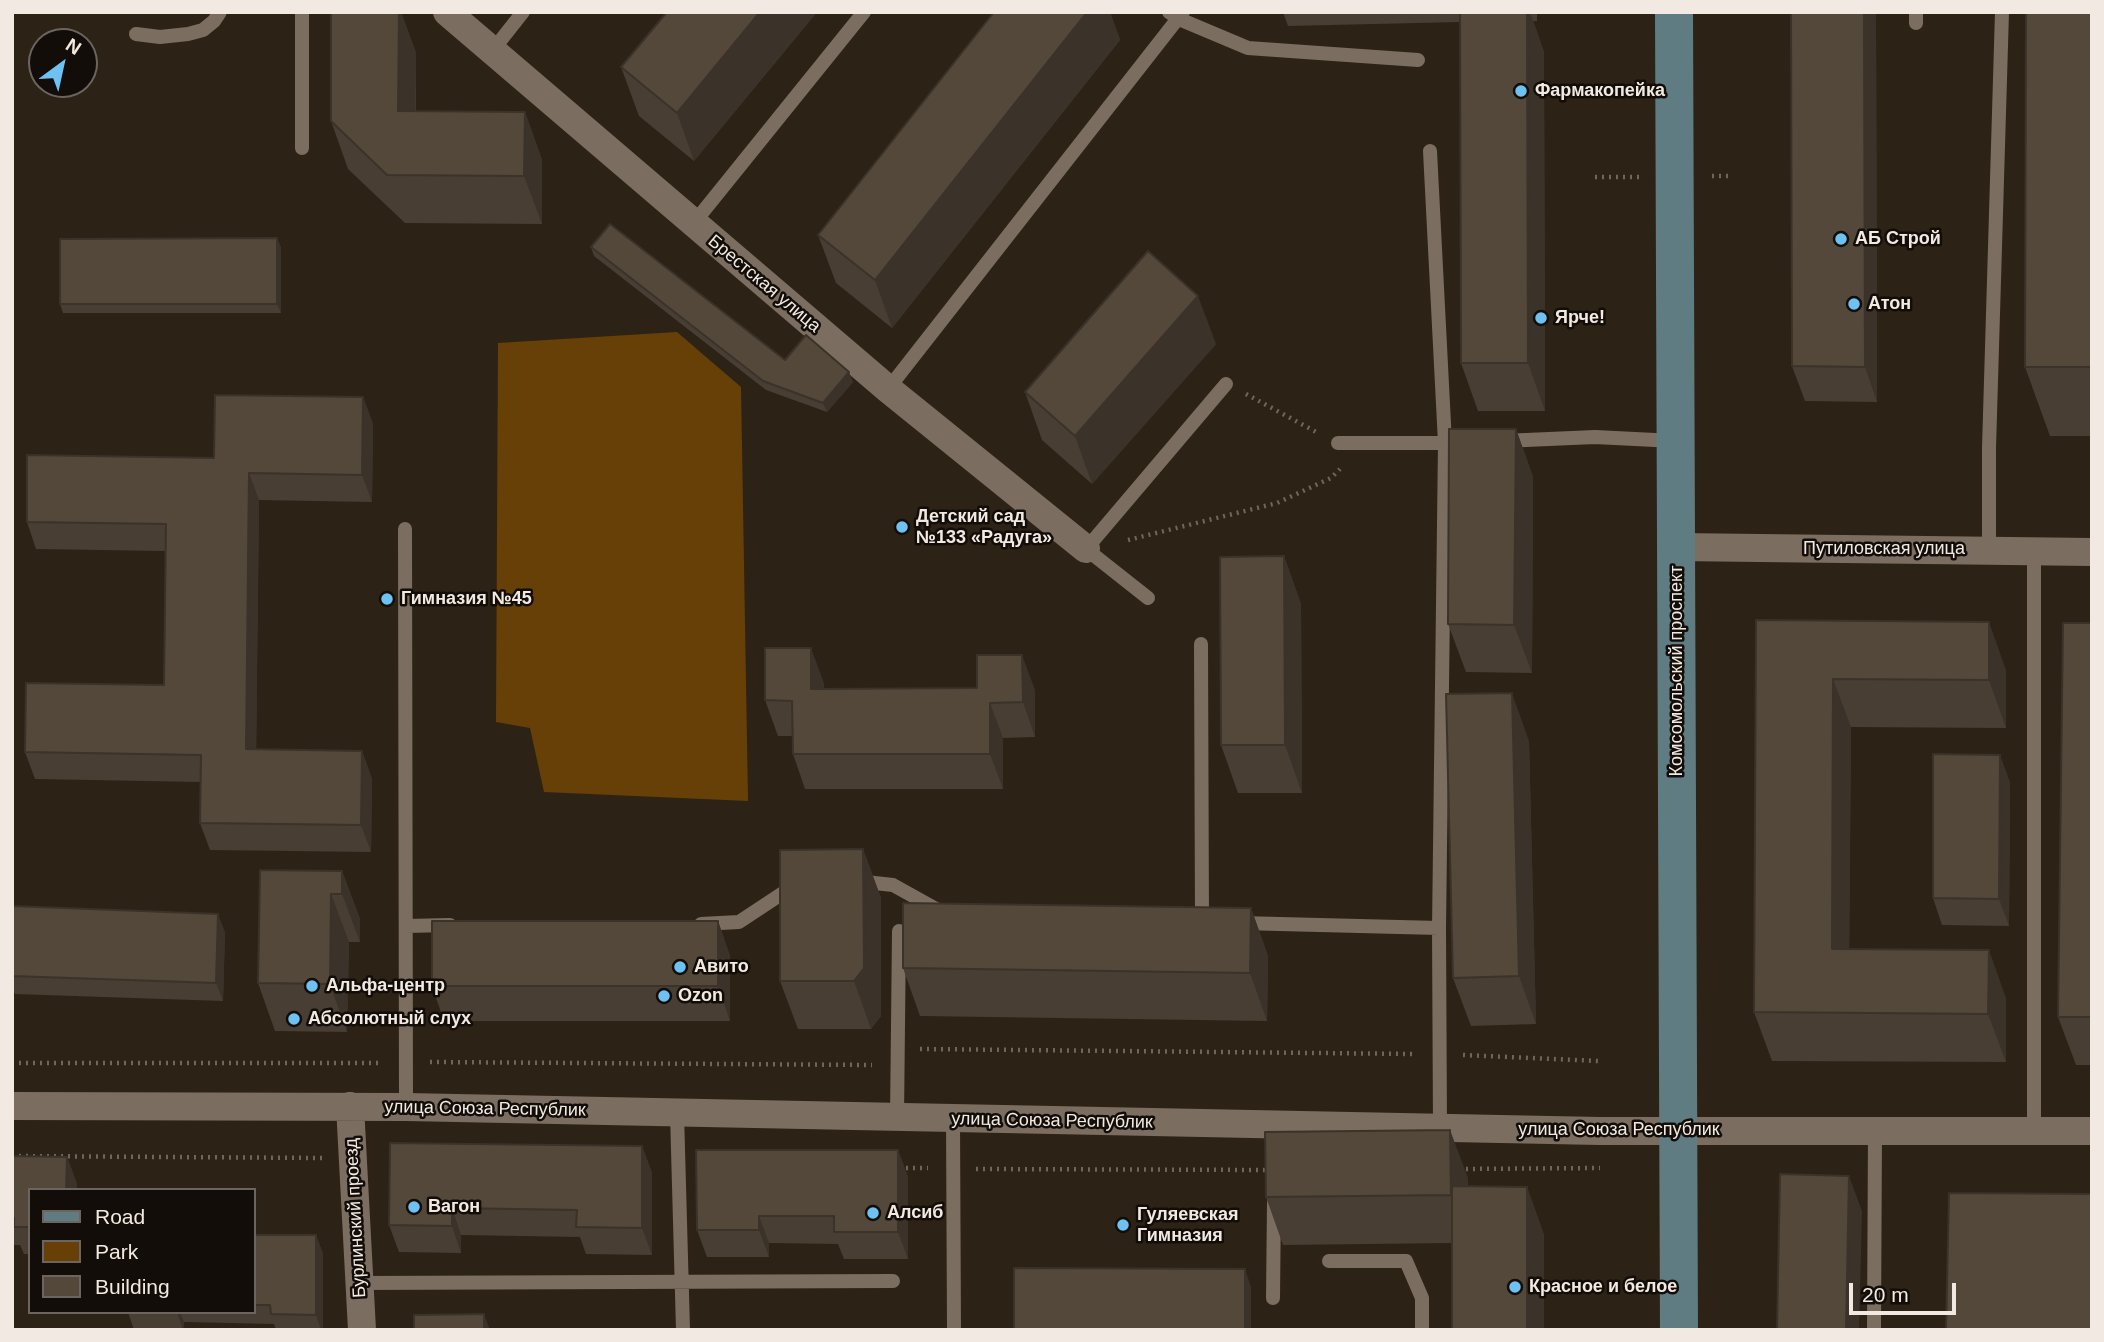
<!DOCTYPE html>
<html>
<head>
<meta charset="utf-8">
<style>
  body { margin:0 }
  #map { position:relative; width:2104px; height:1342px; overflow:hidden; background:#2d2216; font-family:Helvetica,sans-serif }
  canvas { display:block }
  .frame { position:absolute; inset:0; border:14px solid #f2eae2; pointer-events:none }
  .legend { position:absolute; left:28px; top:1188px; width:228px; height:126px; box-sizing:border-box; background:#120d08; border:2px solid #6c655f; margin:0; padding:9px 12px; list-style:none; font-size:21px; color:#f2eae2 }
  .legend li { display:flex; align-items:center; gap:14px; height:35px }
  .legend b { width:35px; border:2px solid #6c655f }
  .north { position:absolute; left:28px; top:28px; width:70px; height:70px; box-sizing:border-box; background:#120d08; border:2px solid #6c655f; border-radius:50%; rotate:33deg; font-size:19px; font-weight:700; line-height:28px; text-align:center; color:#f2eae2 }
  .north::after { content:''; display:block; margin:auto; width:24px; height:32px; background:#6ec2f3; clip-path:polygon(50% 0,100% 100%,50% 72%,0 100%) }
  .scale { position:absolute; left:1849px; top:1283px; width:107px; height:32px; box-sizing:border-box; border:4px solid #f2eae2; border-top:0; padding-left:9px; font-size:21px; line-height:24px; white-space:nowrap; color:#f2eae2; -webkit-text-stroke:5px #120d08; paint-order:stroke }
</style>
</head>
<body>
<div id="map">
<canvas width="2104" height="1342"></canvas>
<div class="frame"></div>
<ul class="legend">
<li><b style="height:9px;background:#5f7c83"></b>Road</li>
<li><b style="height:19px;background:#674007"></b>Park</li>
<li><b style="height:19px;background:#54483b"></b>Building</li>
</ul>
<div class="north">N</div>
<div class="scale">20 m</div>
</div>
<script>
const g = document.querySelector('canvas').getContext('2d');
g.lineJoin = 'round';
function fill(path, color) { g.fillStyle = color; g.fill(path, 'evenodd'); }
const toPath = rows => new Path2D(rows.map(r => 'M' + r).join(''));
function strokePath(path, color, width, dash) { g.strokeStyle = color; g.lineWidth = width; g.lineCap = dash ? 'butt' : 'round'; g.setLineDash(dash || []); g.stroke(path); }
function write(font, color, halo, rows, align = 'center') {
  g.font = font + ' Helvetica,sans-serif'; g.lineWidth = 5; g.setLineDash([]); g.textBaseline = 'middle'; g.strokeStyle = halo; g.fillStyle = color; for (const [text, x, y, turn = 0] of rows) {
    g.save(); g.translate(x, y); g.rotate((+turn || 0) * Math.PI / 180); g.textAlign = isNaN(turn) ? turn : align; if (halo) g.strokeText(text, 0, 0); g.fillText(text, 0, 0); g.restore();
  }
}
fill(toPath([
  [677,332,741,387,748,801,544,792,530,728,496,722,498,343]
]), '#674007');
strokePath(toPath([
  [1712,176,1733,176],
  [1595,177,1640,177],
  [1246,394,1318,433],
  [1128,540,1277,503,1331,478,1340,469],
  [920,1049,1415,1054],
  [1463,1055,1598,1061],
  [430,1062,872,1065],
  [12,1063,383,1063],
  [12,1156,323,1158],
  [899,1168,928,1168],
  [976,1169,1271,1170],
  [1459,1169,1600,1168]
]), '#70665b', 4.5, [2, 5]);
strokePath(toPath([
  [1169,12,1179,19,1248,48,1418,60],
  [1916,23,1916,12],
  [136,34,160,37,188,34,203,30,214,21,220,12],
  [493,50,523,12],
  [302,148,302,12],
  [1430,151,1445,443,1439,928,1440,1129],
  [693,224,864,12],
  [888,389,1183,12],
  [1503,441,1595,437,1675,441],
  [1338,443,1455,443],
  [405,529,406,1107],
  [1989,549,1989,448,2002,12],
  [2034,551,2034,1130],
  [1148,598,1086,549,1226,384],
  [1201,644,1202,922],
  [856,881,893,885,938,910],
  [1240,923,1439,928],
  [701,924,739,922,795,885],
  [406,926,450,925],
  [677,1113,683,1330],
  [897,1118,899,931],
  [953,1120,954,1330],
  [1329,1261,1406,1261,1422,1298,1422,1330],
  [359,1283,893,1281],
  [1273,1298,1274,1202],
  [1874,1330,1875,1130]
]), '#7b6e60', 14);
strokePath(toPath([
  [447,12,888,389,1086,549],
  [1677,547,2092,552],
  [12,1106,406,1107,1600,1131,2092,1131],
  [350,1106,362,1330]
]), '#7b6e60', 28);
strokePath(toPath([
  [1674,12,1679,1330]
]), '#5f7c83', 38);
fill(toPath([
  [331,12,401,12,416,53,416,111,525,112,542,160,542,224,405,223,348,169,331,121],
  [667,12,817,12,694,161,639,116,621,67],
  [994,12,1110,12,1120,40,892,328,836,283,818,235],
  [1283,12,1537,12,1537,21,1533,21,1544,52,1545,411,1478,411,1461,363,1460,22,1288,26],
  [1791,12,1876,12,1877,402,1805,401,1792,366],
  [2092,12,2092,436,2050,436,2025,367],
  [277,238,281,248,281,313,63,313,60,304],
  [591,247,785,360,853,382,827,412,766,390,594,256],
  [1216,344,1092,484,1042,440,1025,392],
  [363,397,373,424,372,502,259,500,256,750,362,751,372,779,371,852,210,850,200,823,201,782,35,779,25,752,164,685,165,551,36,549,27,522,214,458],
  [1516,429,1533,477,1532,673,1466,672,1448,624],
  [1284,556,1301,604,1302,793,1238,793,1221,745],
  [1756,620,2006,670,2006,728,1851,727,1849,949,2006,998,2006,1062,1772,1061,1754,1012],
  [2092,623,2092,1065,2076,1065,2058,1017],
  [824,683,824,688,1035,690,1035,737,1003,738,1003,789,805,789,793,754,792,736,778,736,765,700],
  [1529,741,1536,1024,1471,1026,1453,978],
  [2010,782,2009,926,1942,925,1933,898],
  [863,849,881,898,881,1016,871,1029,798,1029,780,981],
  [342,871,360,919,360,942,349,942,347,1032,275,1031,258,983],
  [12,906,225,932,223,1001,15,994,12,988],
  [1251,908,1268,956,1267,1021,920,1016,903,968],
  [718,921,730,956,730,1021,444,1021,432,986],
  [642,1146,652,1173,652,1255,586,1254,580,1237,461,1235,461,1253,399,1252,389,1225],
  [898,1150,908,1177,908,1259,844,1259,838,1244,769,1243,769,1257,707,1257,697,1230],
  [12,1156,67,1157,77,1184,30,1190,30,1254,24,1254,20,1245,12,1245],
  [1468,1178,1468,1186,1527,1187,1544,1235,1452,1243,1283,1245,1266,1197],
  [254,1235,316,1235,323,1254,323,1330,276,1330,274,1324,184,1322,183,1330,134,1330,128,1312,254,1312]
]), '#483e33');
fill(toPath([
  [399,12,401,12,416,53,415,159,398,111],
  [760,12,817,12,694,161,677,113],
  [1087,12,1110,12,1120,40,892,328,875,280],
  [1527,12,1530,12,1544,52,1545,411,1528,363],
  [1864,12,1876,12,1877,402,1865,367],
  [525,112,542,160,542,224,524,176],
  [277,238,281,248,281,313,277,304],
  [1198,296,1216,344,1092,484,1075,436],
  [849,372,853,382,827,412,823,403],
  [363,397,373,424,372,502,362,475],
  [1516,429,1533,477,1532,673,1514,625],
  [249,473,259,500,256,777,246,749],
  [1284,556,1301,604,1302,793,1285,745],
  [1989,622,2006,670,2006,728,1989,680],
  [811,648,824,683,824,724,811,689],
  [1022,655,1035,690,1035,737,1023,702],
  [1833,679,1851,727,1849,997,1832,949],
  [1512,693,1529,741,1536,1024,1519,976],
  [990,703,1003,738,1003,789,990,754],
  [362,751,372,779,371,852,361,825],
  [2000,755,2010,782,2009,926,1999,899],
  [863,849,881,898,881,1016,871,1029,854,981],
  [342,871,360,919,360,942,342,894],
  [331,894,349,942,347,1032,330,984],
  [1251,908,1268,956,1267,1021,1250,973],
  [218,914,225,932,223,1001,216,983],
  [718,921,730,956,730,1021,718,986],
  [1989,950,2006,998,2006,1062,1988,1014],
  [1450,1130,1468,1178,1468,1243,1451,1195],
  [642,1146,652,1173,652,1255,642,1228],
  [898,1150,908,1177,908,1259,898,1232],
  [67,1157,77,1184,77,1190,66,1190],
  [1849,1176,1862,1211,1859,1330,1846,1330],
  [1527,1187,1544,1235,1544,1330,1527,1330],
  [452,1208,461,1235,461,1253,452,1226],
  [759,1216,769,1243,769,1257,759,1230],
  [316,1235,323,1254,323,1330,321,1330,316,1315],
  [1245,1269,1251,1287,1251,1330,1245,1330],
  [177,1312,180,1312,184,1322,183,1330],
  [484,1314,490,1330,484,1330]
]), '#3b3229');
const building = toPath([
  [331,12,399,12,398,111,525,112,524,176,387,175,331,121,331,12],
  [667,12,760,12,677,113,621,67,667,12],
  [994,12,1087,12,875,280,818,235,994,12],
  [1460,12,1527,12,1528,363,1461,363,1460,12],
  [1791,12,1864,12,1865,367,1792,366,1791,12],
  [2026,12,2092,12,2092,367,2025,367,2026,12],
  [610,224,785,360,806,335,849,372,823,403,763,381,591,247,610,224],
  [277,238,277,304,60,304,60,239,277,238],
  [1148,251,1198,296,1075,436,1025,392,1148,251],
  [215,395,363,397,362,475,249,473,246,749,362,751,361,825,200,823,201,755,25,752,26,683,164,685,166,524,27,522,27,455,214,458,215,395],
  [1449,429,1516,429,1514,625,1448,624,1449,429],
  [1284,556,1285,745,1221,745,1220,557,1284,556],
  [1756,620,1989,622,1989,680,1833,679,1832,949,1989,950,1988,1014,1754,1012,1756,620],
  [2063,623,2092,623,2092,1017,2058,1017,2063,623],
  [765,648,811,648,811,689,977,688,977,655,1022,655,1023,702,990,703,990,754,793,754,792,701,765,700,765,648],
  [1512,693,1519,976,1453,978,1446,694,1512,693],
  [1933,754,2000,755,1999,899,1933,898,1933,754],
  [863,849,864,968,854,981,780,981,780,850,863,849],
  [260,870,342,871,342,894,331,894,330,984,258,983,260,870],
  [903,903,1251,908,1250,973,903,968,903,903],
  [12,906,218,914,216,983,12,976,12,906],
  [432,921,718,921,718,986,432,986,432,921],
  [1450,1130,1451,1195,1266,1197,1265,1132,1450,1130],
  [390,1143,642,1146,642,1228,576,1227,577,1210,452,1208,452,1226,389,1225,390,1143],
  [696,1150,898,1150,898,1232,834,1232,834,1216,759,1216,759,1230,697,1230,696,1150],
  [12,1156,67,1157,66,1190,30,1190,30,1227,14,1227,14,1218,12,1218,12,1156],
  [1780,1174,1849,1176,1846,1330,1777,1330,1780,1174],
  [1452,1186,1527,1187,1527,1330,1452,1330,1452,1186],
  [1949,1193,2092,1194,2092,1330,1946,1330,1949,1193],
  [254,1235,316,1235,316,1315,271,1314,270,1305,254,1305,254,1235],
  [1014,1268,1245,1269,1245,1330,1014,1330,1014,1268],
  [484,1314,484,1330,414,1330,414,1315,484,1314]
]);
fill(building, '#54483b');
strokePath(building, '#3b3229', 2);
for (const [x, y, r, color] of [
  [1521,91,7,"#6ec2f3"],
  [1841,239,7,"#6ec2f3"],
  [1854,304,7,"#6ec2f3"],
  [1541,318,7,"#6ec2f3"],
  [902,527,7,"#6ec2f3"],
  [387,599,7,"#6ec2f3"],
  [680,967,7,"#6ec2f3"],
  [312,986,7,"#6ec2f3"],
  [664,996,7,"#6ec2f3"],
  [294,1019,7,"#6ec2f3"],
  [414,1207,7,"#6ec2f3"],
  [873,1213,7,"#6ec2f3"],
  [1123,1225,7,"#6ec2f3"],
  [1515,1287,7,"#6ec2f3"]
]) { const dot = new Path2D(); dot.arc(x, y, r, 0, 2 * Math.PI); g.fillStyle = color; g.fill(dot); strokePath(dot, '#120d08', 2.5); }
write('bold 18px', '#f2eae2', '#120d08', [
  ["Фармакопейка",1535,91],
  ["АБ Строй",1855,239],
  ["Атон",1868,304],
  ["Ярче!",1555,318],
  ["Детский сад",916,517],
  ["№133 «Радуга»",916,538],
  ["Гимназия №45",401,599],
  ["Авито",694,967],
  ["Альфа-центр",326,986],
  ["Ozon",678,996],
  ["Абсолютный слух",308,1019],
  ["Вагон",428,1207],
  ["Алсиб",887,1213],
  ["Гуляевская",1137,1215],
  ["Гимназия",1137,1236],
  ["Красное и белое",1529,1287]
], 'left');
write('18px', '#f2eae2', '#120d08', [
  ["Брестская улица",764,284,40],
  ["Путиловская улица",1884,549],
  ["Комсомольский проспект",1677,671,-90],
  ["улица Союза Республик",485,1109,1],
  ["улица Союза Республик",1052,1121,1],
  ["улица Союза Республик",1619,1130],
  ["Бурлинский проезд",356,1218,-93]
]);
</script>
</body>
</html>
